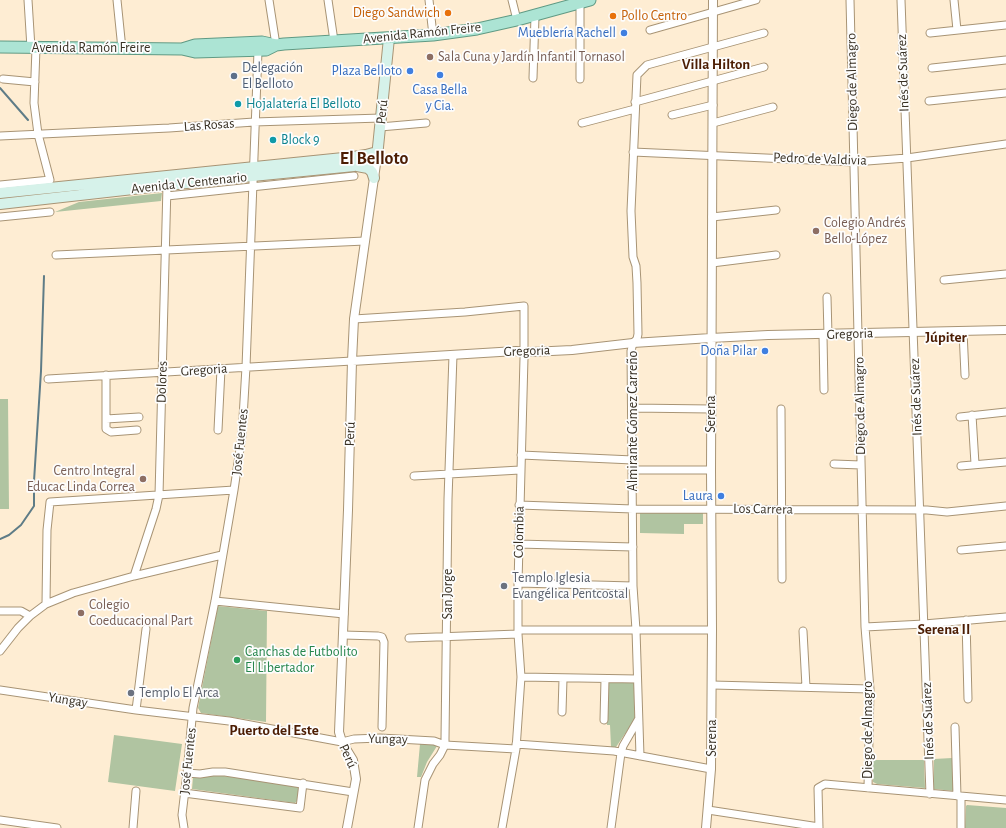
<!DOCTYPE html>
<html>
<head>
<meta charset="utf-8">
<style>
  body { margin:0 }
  canvas { display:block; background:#feedd3 }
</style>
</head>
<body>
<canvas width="1006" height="828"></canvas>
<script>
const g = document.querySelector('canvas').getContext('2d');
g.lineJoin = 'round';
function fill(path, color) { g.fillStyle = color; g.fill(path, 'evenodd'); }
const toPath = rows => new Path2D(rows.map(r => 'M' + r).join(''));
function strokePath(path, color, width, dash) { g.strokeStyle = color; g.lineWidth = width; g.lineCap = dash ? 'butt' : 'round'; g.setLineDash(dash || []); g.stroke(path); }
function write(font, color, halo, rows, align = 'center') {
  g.font = font + ' "Alegreya Sans",sans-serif'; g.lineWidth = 3.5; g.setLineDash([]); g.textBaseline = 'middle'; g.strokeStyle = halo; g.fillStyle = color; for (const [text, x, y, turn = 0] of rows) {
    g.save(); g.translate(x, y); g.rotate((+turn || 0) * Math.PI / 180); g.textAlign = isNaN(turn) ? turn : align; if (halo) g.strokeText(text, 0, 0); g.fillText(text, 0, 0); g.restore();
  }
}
fill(toPath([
  [162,193,161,201,55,212,79,202],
  [0,399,8,399,9,509,0,509],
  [640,513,703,513,703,524,684,524,684,534,640,533],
  [218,606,267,611,266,722,201,713,198,708],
  [607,682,634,682,635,719,616,747,611,747,610,725,607,725],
  [114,735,182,744,175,791,108,782],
  [420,744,435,745,437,746,427,762,421,777,417,777],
  [952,758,954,791,934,789,934,759],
  [873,760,924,760,925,788,877,784,873,782],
  [216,775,298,786,299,790,297,801,295,803,192,789,193,777,199,778],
  [967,805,1006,808,1006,828,965,828,966,806]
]), '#b0c4a1');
strokePath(toPath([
  [0,88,28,120],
  [0,539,9,535,21,525,34,506,34,481,41,371,44,276]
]), '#5e7c87', 2);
const minor = toPath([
  [28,0,31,48],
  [117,0,122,49],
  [269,0,276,45],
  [328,0,334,41],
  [429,0,433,35],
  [512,0,517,20],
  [850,0,865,627,870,689,868,788],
  [901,0,930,794],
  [954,0,957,30],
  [580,3,580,79],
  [650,30,756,0],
  [930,33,1006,25],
  [932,68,1006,60],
  [533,78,535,16],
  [3,79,35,82],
  [929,101,1006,93],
  [635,102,764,67],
  [672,115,713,105],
  [582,123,635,109],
  [713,123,773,107],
  [380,127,426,123],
  [0,136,169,128,254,122,381,118],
  [633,152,854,162,907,158,1006,144],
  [0,185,50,180,38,134,34,103,36,48],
  [167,196,354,176],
  [0,217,50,212],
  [712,217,776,210],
  [56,255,365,241],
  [712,263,776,255],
  [944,280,1006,274],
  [827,297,828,335],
  [354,319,465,312,524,306,524,358,518,583,518,634,521,677,516,749,502,828],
  [963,331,965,375],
  [823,335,824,390],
  [106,375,106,429,111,432,137,430],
  [48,379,352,361],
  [632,408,711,409],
  [781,409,782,579],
  [972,415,975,464],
  [960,417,1006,412],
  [106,419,139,417],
  [218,430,221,369],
  [521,455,633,460],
  [834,464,861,465],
  [961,466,1006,462],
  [633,470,711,470],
  [414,476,520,470],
  [519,505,633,509,927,510,947,512,1006,506],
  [518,544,633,547],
  [961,550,1006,546],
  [134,576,156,509,159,495,167,185],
  [518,583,633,586],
  [215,601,344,614],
  [46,604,47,530,50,502,234,490],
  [0,611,21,611,30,616],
  [966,620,968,699],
  [865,627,924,624,1006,617],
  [519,630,712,630],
  [803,631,806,687],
  [343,635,378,636,382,637,384,642,382,727],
  [409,638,518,634],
  [0,651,18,628,30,616,46,604,73,593,134,576,222,555],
  [521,677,637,679],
  [712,685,870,689],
  [0,690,136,710,229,721,342,742,354,739,380,738,434,741,445,745,516,749],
  [136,710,146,629],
  [562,712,563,679],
  [604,720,605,679],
  [955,727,957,796],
  [516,744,614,751,711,769],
  [640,756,636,630,633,586,631,351,633,343,637,339,638,334,637,283,636,266,633,257,631,211,637,75,647,65,764,33],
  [187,773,200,774,213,772,225,772,353,792],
  [184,793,300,808,303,783],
  [961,797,961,828],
  [708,810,819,827],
  [0,820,57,828],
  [133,828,136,791],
  [184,828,182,815,187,773,193,708,215,601,234,490,242,435,246,367,258,51],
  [418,828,425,780,433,764,440,755,445,745,445,739,448,499,453,355],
  [611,828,621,753,623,746,638,720],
  [819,828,818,788,825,784,1006,800]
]);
const tertiary = toPath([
  [352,361,516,351,531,352,572,350,633,343,711,338,768,335,1006,330],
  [347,828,356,779,353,760,342,742,339,732,348,510,352,361,354,319,377,157],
  [706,828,711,769,712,630,711,470,713,0]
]);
const secondary = toPath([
  [357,166,368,168,372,172,374,178],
  [0,193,353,157,366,155,377,152],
  [0,204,222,179,354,166,367,163,377,157,389,38]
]);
const primary = toPath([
  [0,47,182,49,195,52,266,50,276,45],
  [182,49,195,45,262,42,276,45,284,44,433,35,477,29,517,20,590,0]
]);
strokePath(minor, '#a89475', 9);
strokePath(tertiary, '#a89475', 10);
strokePath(secondary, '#a89475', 12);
strokePath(primary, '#609a84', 13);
strokePath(minor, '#fff', 7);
strokePath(tertiary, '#fff', 8);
strokePath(secondary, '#d6f2ea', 10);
strokePath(primary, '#ace4d4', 11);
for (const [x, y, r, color] of [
  [448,13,4,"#e8710a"],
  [613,16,4,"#e8710a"],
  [624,33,4,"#3f7fe0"],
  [430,57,4,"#8d6e63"],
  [410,71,4,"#3f7fe0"],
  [440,75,4,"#3f7fe0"],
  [234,76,4,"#5c6f8a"],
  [238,104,4,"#0f9aa8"],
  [273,140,4,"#0f9aa8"],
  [816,231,4,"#8d6e63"],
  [765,351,4,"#3f7fe0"],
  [143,479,4,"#8d6e63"],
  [721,496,4,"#3f7fe0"],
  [504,586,4,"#6b7280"],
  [81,613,4,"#8d6e63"],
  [237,660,4,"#2e9e5b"],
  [131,693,4,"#6b7280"]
]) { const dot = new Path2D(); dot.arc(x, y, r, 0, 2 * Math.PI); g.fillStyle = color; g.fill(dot); strokePath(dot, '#fdfdfd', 1.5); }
write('14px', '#c56008', '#fdfdfd', [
  ["Diego Sandwich",440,13],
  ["Pollo Centro",621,16,"left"]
], 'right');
write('14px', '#393124', '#fdfdfd', [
  ["Avenida Ramón Freire",422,33,-6],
  ["Avenida Ramón Freire",91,48],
  ["Inés de Suárez",903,73,-92],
  ["Diego de Almagro",852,82,-91],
  ["Perú",382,112,-84],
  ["Las Rosas",209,125,-4],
  ["Pedro de Valdivia",820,159,2],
  ["Avenida V Centenario",189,183,-6],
  ["Gregoria",850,334,-2],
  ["Gregoria",527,351,-2],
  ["Gregoria",204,370,-4],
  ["Dolores",162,382,-88],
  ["Inés de Suárez",916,397,-92],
  ["Diego de Almagro",860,406,-91],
  ["Serena",711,414,-90],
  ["Almirante Gómez Carreño",633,421,-90],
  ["Perú",350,434,-88],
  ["José Fuentes",240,442,-84],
  ["Los Carrera",763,509,1],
  ["Colombia",519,532,-89],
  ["San Jorge",448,594,-90],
  ["Yungay",68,700,9],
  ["Inés de Suárez",928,721,-92],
  ["Diego de Almagro",868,730,-90],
  ["Serena",712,738,-90],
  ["Yungay",388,739,1],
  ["Perú",348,756,66],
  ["José Fuentes",188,761,-84]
]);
write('14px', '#366cbe', '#fdfdfd', [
  ["Mueblería Rachell",616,33],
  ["Plaza Belloto",402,71],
  ["Casa Bella",440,90,"center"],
  ["y Cia.",440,106,"center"],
  ["Doña Pilar",757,351],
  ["Laura",713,496]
], 'right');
write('14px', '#785e54', '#fdfdfd', [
  ["Sala Cuna y Jardín Infantil Tornasol",438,57],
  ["Colegio Andrés",824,223],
  ["Bello-López",824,239],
  ["Centro Integral",135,471,"right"],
  ["Educac Linda Correa",135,487,"right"],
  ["Colegio",89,605],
  ["Coeducacional Part",89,621]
], 'left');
write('14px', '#4e5e75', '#fdfdfd', [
  ["Delegación",242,68],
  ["El Belloto",242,84]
], 'left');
write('14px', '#0d838f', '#fdfdfd', [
  ["Hojalatería El Belloto",246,104],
  ["Block 9",281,140]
], 'left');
write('14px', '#5b616d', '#fdfdfd', [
  ["Templo Iglesia",512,578],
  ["Evangélica Pentcostal",512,594],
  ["Templo El Arca",139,693]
], 'left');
write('14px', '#27864d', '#fdfdfd', [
  ["Canchas de Futbolito",245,652],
  ["El Libertador",245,668]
], 'left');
write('bold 15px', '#4c1d03', '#fdfdfd', [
  ["Villa Hilton",716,64],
  ["Júpiter",946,337],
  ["Serena II",944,629],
  ["Puerto del Este",274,730]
]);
write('bold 18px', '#4c1d03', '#fdfdfd', [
  ["El Belloto",374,159]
]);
</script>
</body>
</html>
